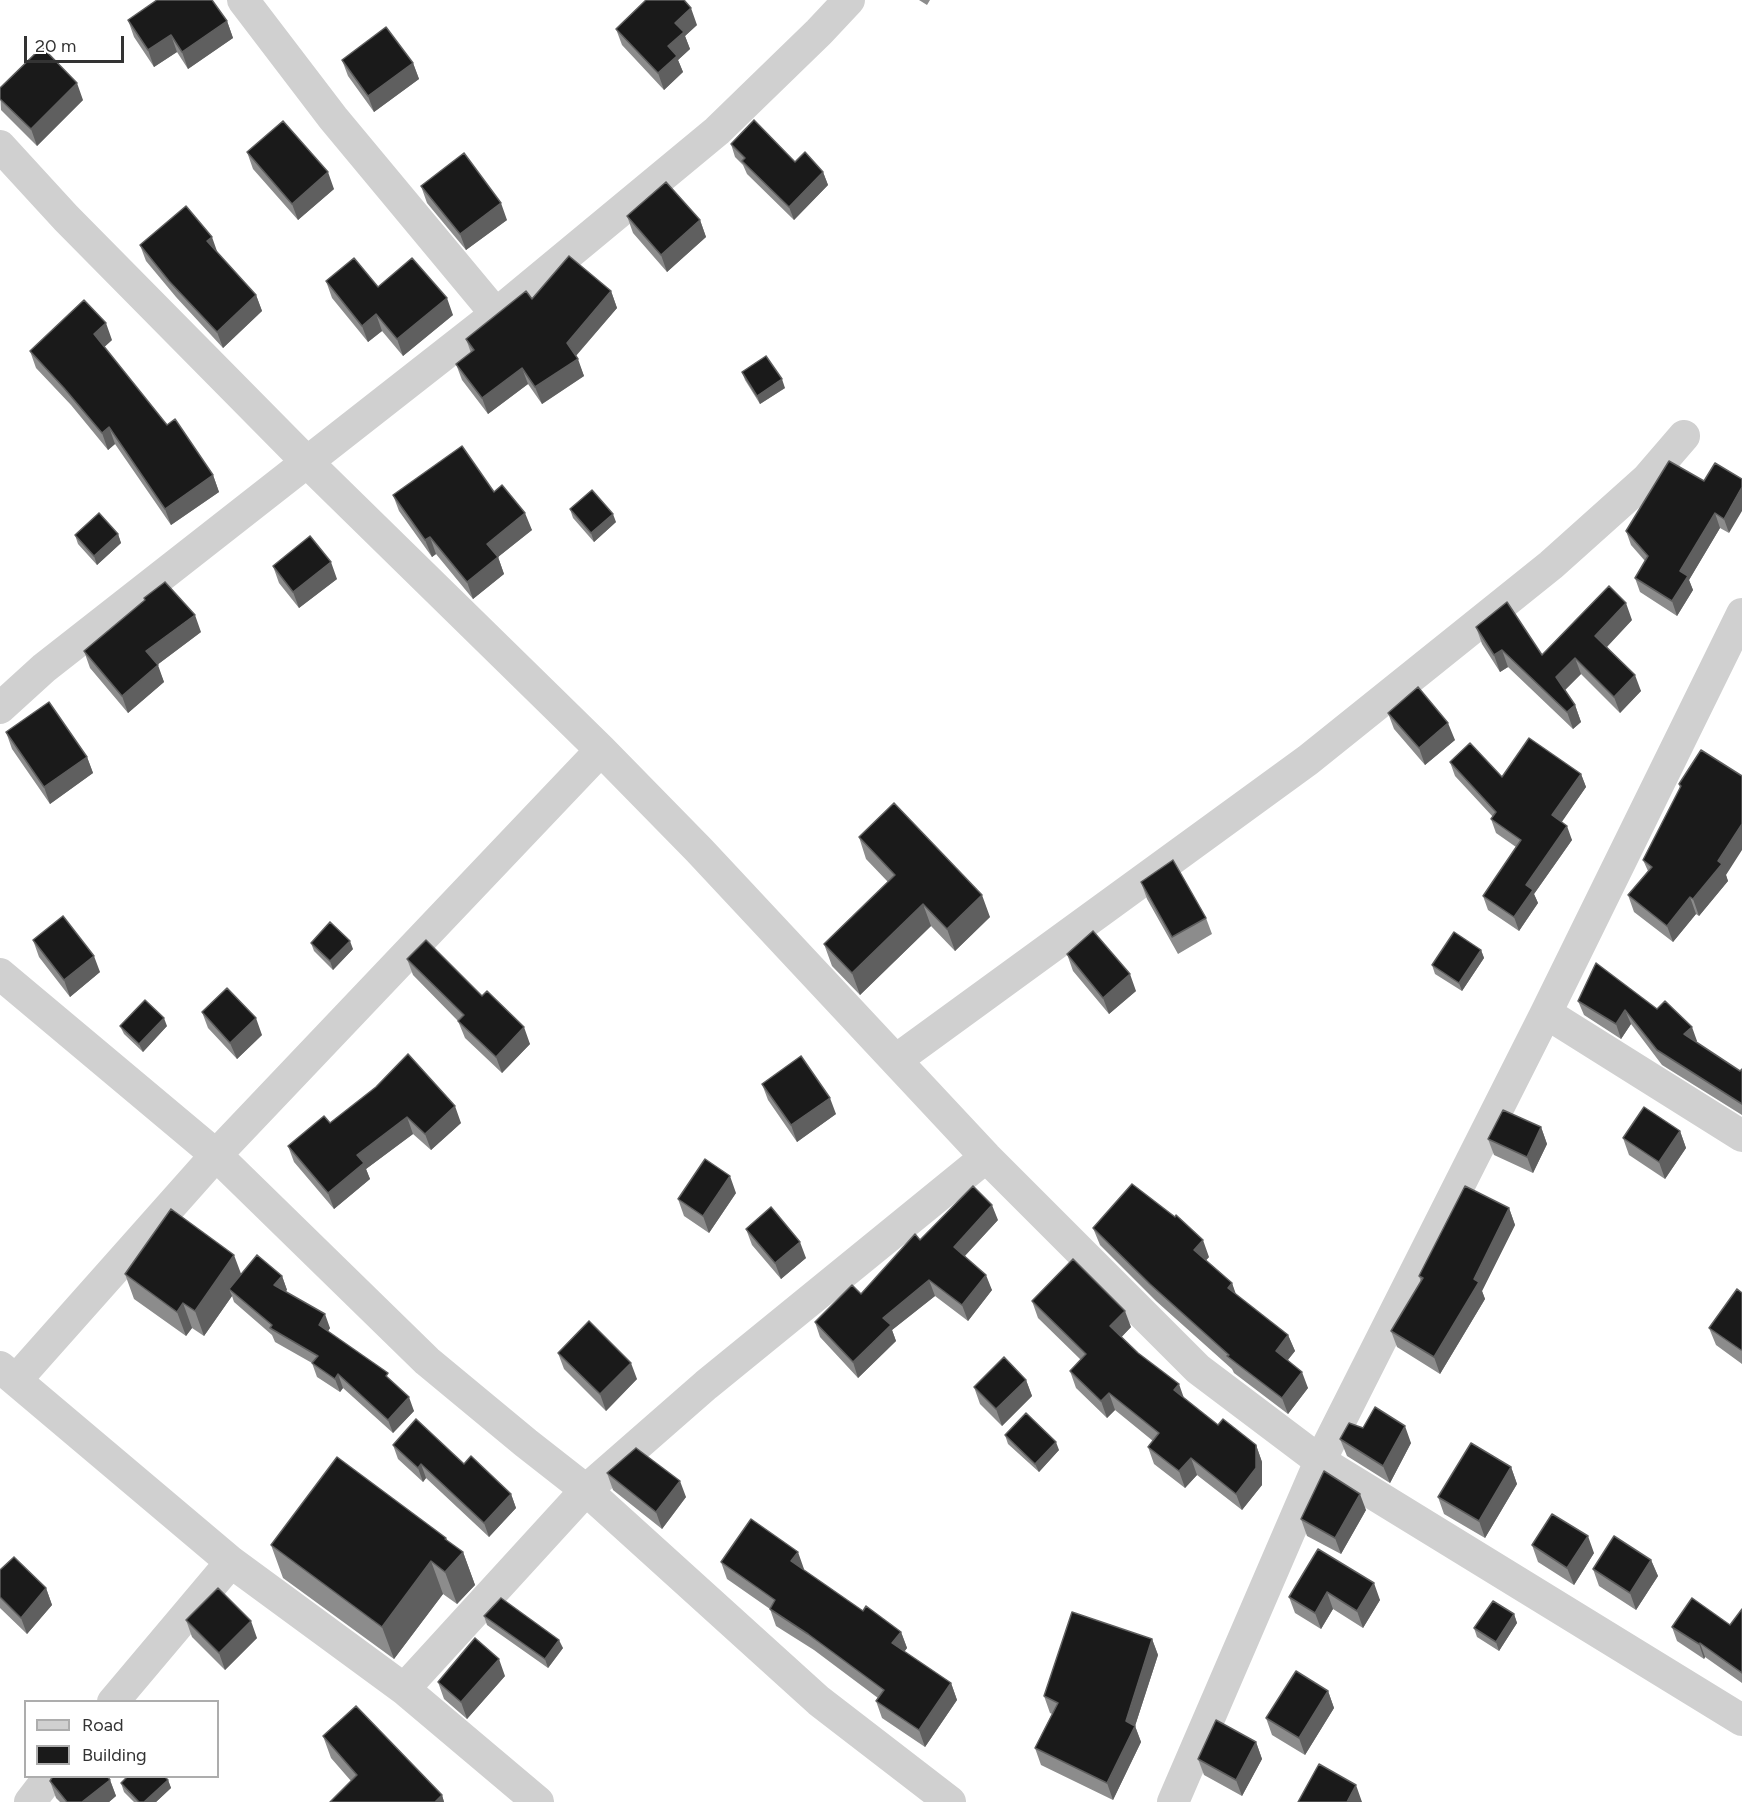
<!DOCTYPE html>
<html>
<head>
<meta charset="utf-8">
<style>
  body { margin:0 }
  #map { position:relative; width:1742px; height:1802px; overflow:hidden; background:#fff; font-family:Figtree,sans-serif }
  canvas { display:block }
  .legend { position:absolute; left:24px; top:1700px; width:195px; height:78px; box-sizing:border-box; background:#fff; border:2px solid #adadad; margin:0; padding:8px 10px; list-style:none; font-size:18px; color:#333 }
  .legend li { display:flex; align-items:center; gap:12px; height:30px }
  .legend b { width:30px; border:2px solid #adadad }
  .scale { position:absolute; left:24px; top:36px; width:100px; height:27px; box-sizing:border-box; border:3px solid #333; border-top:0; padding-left:8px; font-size:18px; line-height:21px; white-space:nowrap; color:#333; -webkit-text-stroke:4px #fff; paint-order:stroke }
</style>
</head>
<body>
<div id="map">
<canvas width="1742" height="1802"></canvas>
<ul class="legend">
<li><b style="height:8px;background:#d0d0d0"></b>Road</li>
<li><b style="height:16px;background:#1a1a1a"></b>Building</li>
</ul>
<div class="scale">20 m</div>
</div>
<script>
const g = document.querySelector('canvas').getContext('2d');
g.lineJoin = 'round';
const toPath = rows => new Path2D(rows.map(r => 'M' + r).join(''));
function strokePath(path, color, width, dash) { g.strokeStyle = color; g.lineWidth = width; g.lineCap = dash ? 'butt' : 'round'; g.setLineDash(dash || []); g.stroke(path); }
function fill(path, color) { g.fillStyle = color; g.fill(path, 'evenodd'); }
strokePath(toPath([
  [243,0,333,118,496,314],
  [0,146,66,218,308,463,601,750,699,850,986,1157,1198,1369,1320,1461,1742,1720],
  [0,708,44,668,496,314,717,131,819,32,849,0],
  [0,974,216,1155,427,1361,526,1443,586,1490,819,1701,950,1802],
  [1546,1013,1742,1136],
  [896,1060,1308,760,1551,565,1647,479,1684,436],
  [0,1367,231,1562,404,1689,538,1802],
  [16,1380,216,1155,601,750],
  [404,1689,586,1490,706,1385,986,1157],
  [113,1702,231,1562],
  [30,1802,50,1776],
  [1173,1802,1320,1461,1546,1013,1742,614]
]), '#d0d0d0', 32);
fill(toPath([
  [919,0,930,0,927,5],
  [128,20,227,21,233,38,188,69,177,52,154,67,134,37],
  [697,25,685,36,690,49,678,60,683,72,664,90,622,45,616,29],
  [342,60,413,63,419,79,374,112,348,76],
  [0,88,83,100,37,146,1,110],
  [731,144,795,162,823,172,828,185,794,220,747,174,743,165,735,157],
  [247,152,334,189,298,220,253,169],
  [421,186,507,220,466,250,427,203],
  [627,216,700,220,706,237,667,272,633,233],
  [140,245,218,254,256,295,262,311,223,348,176,297,146,261],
  [326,281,378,287,453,315,403,356,382,331,368,342,332,298],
  [611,291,617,308,576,356,584,376,542,404,528,384,488,414,462,380,456,364,471,353,466,339,532,299],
  [112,340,104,347,167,425,213,475,219,492,171,525,115,444,108,450,71,405,36,368,30,351],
  [742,372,785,388,760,404,745,380],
  [1715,463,1729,533,1720,528,1689,580,1693,590,1677,616,1640,592,1635,578,1645,561,1631,545,1626,531,1704,481],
  [494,492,532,530,498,557,504,574,473,599,436,554,432,557,399,511,393,495],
  [570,509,616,522,594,542,573,518],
  [118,534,121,543,97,565,78,544,75,535],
  [273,566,337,579,299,608,279,583],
  [1632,620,1607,647,1641,691,1620,713,1581,674,1565,690,1575,705,1581,722,1573,729,1508,667,1500,672,1482,644,1476,627,1542,655],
  [201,632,157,665,164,682,128,713,90,668,84,651],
  [1388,713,1455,740,1425,765,1394,729],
  [6,732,87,757,93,773,50,804,12,749],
  [1701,750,1726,875,1728,881,1699,916,1696,914,1673,942,1634,912,1628,895,1648,871,1643,860,1680,788,1679,784],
  [1450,762,1502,777,1581,774,1586,787,1561,822,1572,840,1534,894,1538,903,1519,931,1488,910,1483,896,1516,847,1496,833,1491,819,1493,817,1455,776],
  [859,837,990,917,955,951,931,926,860,995,832,966,824,944,888,882,866,859],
  [1141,882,1206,918,1212,934,1178,954,1147,899],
  [33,940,100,972,70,997,39,957],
  [311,943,353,949,333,970,314,951],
  [1481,950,1484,958,1462,991,1435,974,1432,965],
  [1067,954,1136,991,1109,1014,1073,971],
  [407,959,482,996,530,1044,502,1073,465,1038,458,1021,413,975],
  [1596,963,1697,1041,1696,1042,1740,1071,1742,1069,1742,1115,1662,1065,1631,1024,1621,1039,1584,1015,1578,1001],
  [202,1012,262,1035,237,1059,208,1028],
  [120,1026,167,1026,143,1052,124,1034],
  [762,1084,836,1114,797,1142,768,1100],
  [376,1087,461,1123,431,1150,413,1134,366,1169,370,1179,334,1209,294,1162,288,1146,330,1123],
  [1541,1127,1547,1144,1533,1173,1494,1155,1488,1139],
  [1680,1131,1686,1148,1665,1179,1629,1155,1623,1138],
  [736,1193,709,1233,684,1216,678,1199],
  [1509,1208,1515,1225,1482,1291,1485,1299,1440,1374,1397,1347,1391,1331,1421,1282,1419,1276],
  [998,1220,965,1256,992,1290,968,1321,935,1296,892,1330,896,1341,858,1378,820,1337,815,1322,861,1294,920,1240],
  [1093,1228,1209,1257,1206,1260,1232,1283,1235,1294,1288,1335,1295,1351,1288,1360,1308,1388,1288,1414,1234,1373,1232,1369,1156,1301,1100,1245],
  [746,1229,806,1258,781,1279,752,1245],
  [125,1274,241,1274,282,1276,287,1290,285,1291,330,1328,328,1331,390,1380,414,1411,393,1433,343,1388,340,1392,317,1377,312,1363,275,1342,272,1335,234,1302,232,1296,204,1336,192,1328,186,1336,134,1299],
  [1742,1293,1742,1364,1716,1345,1709,1328],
  [1032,1301,1131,1327,1121,1337,1184,1398,1218,1425,1256,1445,1262,1462,1262,1485,1242,1510,1197,1475,1185,1488,1154,1464,1148,1447,1153,1441,1115,1410,1107,1418,1076,1388,1070,1371,1081,1360,1038,1318],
  [558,1353,637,1379,606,1411,564,1369],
  [1026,1380,1032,1396,1002,1426,980,1404,974,1387],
  [1363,1428,1411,1443,1390,1483,1347,1456,1340,1439],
  [1005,1435,1059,1450,1039,1472,1008,1444],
  [393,1445,464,1464,511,1494,516,1508,489,1537,426,1478,423,1482,398,1459],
  [1511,1467,1517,1484,1485,1538,1444,1514,1438,1497],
  [607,1473,686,1497,662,1529,613,1490],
  [1366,1510,1341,1554,1307,1536,1301,1519],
  [447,1541,463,1552,475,1585,457,1604,443,1594,394,1659,283,1578,271,1545],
  [1532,1545,1594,1553,1574,1585,1538,1562],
  [1318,1549,1380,1600,1363,1628,1333,1609,1321,1629,1295,1613,1289,1597],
  [1651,1560,1658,1576,1636,1610,1599,1586,1593,1569],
  [721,1562,804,1569,803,1570,863,1611,901,1632,907,1648,904,1652,951,1683,957,1700,925,1747,882,1718,876,1701,878,1698,814,1650,776,1626,770,1609,727,1579],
  [0,1570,46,1588,52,1605,27,1634,0,1608],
  [1742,1609,1742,1683,1705,1657,1704,1659,1677,1641,1672,1627,1730,1625],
  [1514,1614,1517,1623,1499,1651,1477,1637,1474,1628],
  [484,1616,563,1648,548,1668,487,1625],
  [186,1620,257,1638,225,1670,192,1637],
  [1152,1639,1158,1655,1135,1726,1141,1742,1113,1800,1041,1765,1035,1748,1052,1714,1050,1713,1044,1696],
  [505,1676,467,1719,444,1699,438,1682],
  [1328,1691,1334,1708,1305,1755,1272,1735,1266,1718],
  [323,1736,442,1795,444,1802,330,1802,351,1781,331,1758],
  [1256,1742,1262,1759,1242,1796,1204,1775,1198,1759],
  [110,1780,116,1796,109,1802,60,1802,56,1798,50,1781],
  [168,1780,171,1788,156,1802,134,1802,124,1792,121,1783]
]), '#8c8c8c');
fill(toPath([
  [691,8,697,25,685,36,690,49,678,60,683,72,664,90,658,73,675,23],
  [227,21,233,38,188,69,182,52],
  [171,35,177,52,154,67,148,50],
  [413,63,419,79,374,112,368,96],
  [77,83,83,100,37,146,31,129],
  [328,172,334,189,298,220,292,204],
  [823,172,828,185,794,220,789,207],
  [501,203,507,220,466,250,460,234],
  [700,220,706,237,667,272,661,255],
  [212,237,218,254,207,241],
  [611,291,617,308,573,359,567,343],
  [256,295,262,311,223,348,217,332],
  [447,298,453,315,403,356,397,339],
  [376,314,382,331,368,342,362,326],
  [106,323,112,340,100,351,94,334],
  [578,359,584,376,542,404,535,387],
  [522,368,528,384,488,414,482,398],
  [782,379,785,388,760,404,757,396],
  [109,427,115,444,108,450,102,433],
  [213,475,219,492,171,525,165,509],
  [1742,487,1742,511,1729,533,1724,519],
  [525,513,532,530,498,557,504,574,473,599,467,582,487,544],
  [1715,513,1720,528,1689,580,1693,590,1677,616,1672,601,1680,571],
  [613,514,616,522,594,542,591,533],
  [118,534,121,543,97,565,94,556],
  [430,537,436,554,432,557,425,540],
  [331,562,337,579,299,608,293,592],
  [1626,603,1632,620,1602,652,1595,636],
  [195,615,201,632,153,668,146,651],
  [1502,650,1508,667,1500,672,1494,655],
  [1575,658,1581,674,1562,693,1556,677],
  [158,665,164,682,128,713,122,696],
  [1635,675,1641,691,1620,713,1614,697],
  [1575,705,1581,722,1573,729,1567,712],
  [1448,723,1455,740,1425,765,1419,748],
  [87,757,93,773,50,804,44,787],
  [1581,774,1586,787,1557,829,1552,815],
  [1742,824,1742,850,1726,875,1728,881,1699,916,1693,899],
  [1567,826,1572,840,1534,894,1538,903,1519,931,1514,917,1526,885],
  [982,895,990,917,955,951,947,929],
  [1690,897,1696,914,1673,942,1667,926],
  [923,904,931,926,860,995,852,973],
  [350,941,353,949,333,970,330,961],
  [1481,950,1484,958,1462,991,1459,983],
  [94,956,100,972,70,997,64,980],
  [1130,974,1136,991,1109,1014,1103,998],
  [1625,1010,1631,1024,1621,1039,1616,1024],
  [164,1018,167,1026,143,1052,139,1044],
  [256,1018,262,1035,237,1059,230,1043],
  [524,1027,530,1044,502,1073,496,1057],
  [1692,1027,1697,1041,1689,1048,1684,1034],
  [830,1098,836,1114,797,1142,791,1125],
  [455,1106,461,1123,431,1150,425,1134],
  [407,1117,413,1134,366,1169,370,1179,334,1209,328,1193,357,1155],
  [1541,1127,1547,1144,1533,1173,1527,1157],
  [1680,1131,1686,1148,1665,1179,1659,1162],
  [730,1176,736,1193,709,1233,703,1216],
  [992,1205,998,1220,959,1262,954,1247],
  [1509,1208,1515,1225,1482,1291,1485,1299,1440,1374,1434,1357],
  [1203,1240,1209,1257,1200,1267,1194,1250],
  [800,1242,806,1258,781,1279,775,1263],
  [234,1255,243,1279,229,1289,232,1296,204,1336,195,1311],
  [986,1275,992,1290,968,1321,962,1305],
  [282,1276,287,1290,279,1299,274,1285],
  [929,1280,935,1296,892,1330,896,1341,858,1378,853,1362,883,1318],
  [1232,1283,1238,1300,1228,1288],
  [183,1303,192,1328,186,1336,177,1312],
  [1125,1311,1131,1327,1116,1343,1110,1326],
  [325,1314,330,1328,324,1338,319,1325],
  [1288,1335,1295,1351,1282,1367,1276,1351],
  [631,1363,637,1379,606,1411,600,1394],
  [1302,1372,1308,1388,1288,1414,1282,1398],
  [338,1374,343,1388,340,1392,335,1379],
  [1026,1380,1032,1396,1002,1426,996,1409],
  [1179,1384,1185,1401,1174,1390],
  [1109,1393,1115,1410,1107,1418,1101,1401],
  [409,1397,414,1411,393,1433,388,1420],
  [1405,1426,1411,1443,1390,1483,1383,1466],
  [1056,1442,1059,1450,1039,1472,1035,1464],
  [1256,1445,1262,1462,1262,1485,1242,1510,1236,1494],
  [1191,1458,1197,1475,1185,1488,1179,1471],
  [421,1464,426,1478,423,1482,418,1468],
  [1511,1467,1517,1484,1485,1538,1479,1521],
  [680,1481,686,1497,662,1529,656,1512],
  [511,1494,516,1508,489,1537,484,1523],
  [1360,1494,1366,1510,1341,1554,1335,1538],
  [1588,1536,1594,1553,1574,1585,1567,1568],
  [446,1538,455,1561,463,1552,475,1585,457,1604,445,1572,445,1539],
  [798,1552,804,1569,797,1578,791,1561],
  [1651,1560,1658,1576,1636,1610,1630,1593],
  [431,1561,443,1594,394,1659,382,1627],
  [1374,1583,1380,1600,1363,1628,1357,1611],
  [46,1588,52,1605,27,1634,21,1618],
  [1327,1592,1333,1609,1321,1629,1315,1613],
  [1514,1614,1517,1623,1499,1651,1496,1642],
  [251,1621,257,1638,225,1670,219,1653],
  [901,1632,907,1648,898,1660,892,1643],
  [1152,1639,1158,1655,1135,1726,1141,1742,1113,1800,1107,1783],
  [559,1640,563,1648,548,1668,545,1659],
  [1700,1643,1705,1657,1704,1659,1699,1644],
  [499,1659,505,1676,467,1719,461,1702],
  [951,1683,957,1700,925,1747,919,1730],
  [1328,1691,1334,1708,1305,1755,1299,1738],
  [1256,1742,1262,1759,1242,1796,1236,1780],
  [110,1780,116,1796,109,1802,82,1802],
  [168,1780,171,1788,156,1802,144,1802],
  [1356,1785,1362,1802,1347,1802],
  [442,1795,444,1802,435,1802]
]), '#5f5f5f');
const building = toPath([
  [157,0,212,0,227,21,182,52,171,35,148,50,128,20,157,0],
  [646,0,684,0,691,8,675,23,684,32,668,46,677,56,658,73,616,29,646,0],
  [386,27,413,63,368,96,342,60,386,27],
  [42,47,77,83,31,129,0,99,0,88,42,47],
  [754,120,795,162,805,152,823,172,789,207,742,161,745,158,731,144,754,120],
  [283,121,328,172,292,204,247,152,283,121],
  [464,153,501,203,460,234,421,186,464,153],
  [666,182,700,220,661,255,627,216,666,182],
  [186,206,212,237,207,241,256,295,217,332,169,281,140,245,186,206],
  [569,256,611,291,567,343,578,359,535,387,522,368,482,398,456,364,474,350,466,339,526,291,532,299,569,256],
  [354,258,378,287,412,258,447,298,397,339,376,314,362,326,326,281,354,258],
  [84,300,106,323,94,334,167,425,175,419,213,475,165,509,109,427,102,433,64,388,30,351,84,300],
  [766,356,782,379,757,396,742,372,766,356],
  [462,446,494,492,502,485,525,513,487,544,498,557,467,582,430,537,425,540,393,495,462,446],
  [1669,461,1704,481,1715,463,1742,479,1742,487,1724,519,1715,513,1680,571,1688,576,1672,601,1635,578,1648,556,1626,531,1669,461],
  [592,490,613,514,591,533,570,509,592,490],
  [99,513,118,534,94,556,75,535,99,513],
  [310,536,331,562,293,592,273,566,310,536],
  [165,582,195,615,146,651,158,665,122,696,84,651,145,600,144,598,165,582],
  [1609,586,1626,603,1595,636,1635,675,1614,697,1575,658,1556,677,1575,705,1567,712,1502,650,1494,655,1476,627,1507,602,1542,655,1609,586],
  [1418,687,1448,723,1419,748,1388,713,1418,687],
  [49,702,87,757,44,787,6,732,49,702],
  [1529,738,1581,774,1552,815,1567,826,1526,885,1533,890,1514,917,1483,896,1521,840,1491,819,1496,812,1450,762,1470,743,1502,777,1529,738],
  [1701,750,1742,776,1742,824,1718,861,1722,864,1693,899,1690,897,1667,926,1628,895,1652,867,1643,860,1681,786,1679,784,1701,750],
  [894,803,982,895,947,929,923,904,852,973,824,944,895,875,859,837,894,803],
  [1173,860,1206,918,1172,937,1141,882,1173,860],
  [63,916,94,956,64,980,33,940,63,916],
  [330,922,350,941,330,961,311,943,330,922],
  [1093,931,1130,974,1103,998,1067,954,1093,931],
  [1454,932,1481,950,1459,983,1432,965,1454,932],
  [426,940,482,996,487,991,524,1027,496,1057,458,1021,464,1015,407,959,426,940],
  [1596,963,1657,1009,1665,1001,1692,1027,1684,1034,1740,1071,1742,1069,1742,1104,1657,1050,1625,1010,1616,1024,1578,1001,1596,963],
  [227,988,256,1018,230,1043,202,1012,227,988],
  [145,1000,164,1018,139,1044,120,1026,145,1000],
  [408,1054,455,1106,425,1134,407,1117,357,1155,364,1163,328,1193,288,1146,324,1116,330,1123,376,1087,408,1054],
  [801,1056,830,1098,791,1125,762,1084,801,1056],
  [1644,1107,1680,1131,1659,1162,1623,1138,1644,1107],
  [1503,1110,1541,1127,1527,1157,1488,1139,1503,1110],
  [705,1159,730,1176,703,1216,678,1199,705,1159],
  [1132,1184,1175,1217,1176,1215,1203,1240,1194,1250,1232,1283,1228,1288,1288,1335,1276,1351,1302,1372,1282,1398,1227,1356,1229,1355,1150,1284,1093,1228,1132,1184],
  [973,1186,992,1205,954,1247,986,1275,962,1305,929,1280,883,1318,891,1325,853,1362,815,1322,852,1285,861,1294,915,1234,920,1240,973,1186],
  [1465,1186,1509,1208,1474,1279,1479,1282,1434,1357,1391,1331,1423,1278,1419,1276,1465,1186],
  [771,1207,800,1242,775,1263,746,1229,771,1207],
  [171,1209,234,1255,195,1311,183,1303,177,1312,125,1274,171,1209],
  [257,1255,282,1276,274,1285,325,1314,319,1325,388,1373,386,1376,409,1397,388,1420,338,1374,335,1379,312,1363,318,1356,270,1328,272,1325,229,1289,257,1255],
  [1073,1259,1125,1311,1110,1326,1138,1353,1179,1384,1174,1390,1218,1425,1223,1419,1256,1445,1256,1468,1236,1494,1191,1458,1179,1471,1148,1447,1159,1433,1109,1393,1101,1401,1070,1371,1086,1354,1032,1301,1073,1259],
  [1737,1289,1742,1293,1742,1349,1741,1350,1709,1328,1737,1289],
  [589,1321,631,1363,600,1394,558,1353,589,1321],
  [1004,1357,1026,1380,996,1409,974,1387,1004,1357],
  [1375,1407,1405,1426,1383,1466,1340,1439,1349,1423,1363,1428,1375,1407],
  [1026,1413,1056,1442,1035,1464,1005,1435,1026,1413],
  [416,1419,464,1464,471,1456,511,1494,484,1523,421,1464,418,1468,393,1445,416,1419],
  [1471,1443,1511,1467,1479,1521,1438,1497,1471,1443],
  [636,1448,680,1481,656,1512,607,1473,636,1448],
  [337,1457,446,1538,445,1539,463,1552,445,1572,431,1561,382,1627,271,1545,337,1457],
  [1324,1471,1360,1494,1335,1538,1301,1519,1324,1471],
  [1552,1514,1588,1536,1567,1568,1532,1545,1552,1514],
  [751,1519,798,1552,791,1561,863,1611,866,1606,901,1632,892,1643,951,1683,919,1730,876,1701,884,1690,808,1634,770,1609,775,1600,721,1562,751,1519],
  [1614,1536,1651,1560,1630,1593,1593,1569,1614,1536],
  [1318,1549,1374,1583,1357,1611,1327,1592,1315,1613,1289,1597,1318,1549],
  [14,1557,46,1588,21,1618,0,1597,0,1570,14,1557],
  [218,1588,251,1621,219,1653,186,1620,218,1588],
  [501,1598,559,1640,545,1659,484,1616,501,1598],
  [1692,1598,1730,1625,1742,1609,1742,1673,1700,1643,1699,1644,1672,1627,1692,1598],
  [1493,1601,1514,1614,1496,1642,1474,1628,1493,1601],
  [1072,1612,1152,1639,1126,1721,1135,1726,1107,1783,1035,1748,1058,1703,1044,1696,1072,1612],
  [475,1638,499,1659,461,1702,438,1682,475,1638],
  [1296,1671,1328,1691,1299,1738,1266,1718,1296,1671],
  [356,1706,442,1795,435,1802,330,1802,357,1775,323,1736,356,1706],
  [1216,1720,1256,1742,1236,1780,1198,1759,1216,1720],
  [1319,1764,1356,1785,1347,1802,1298,1802,1319,1764],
  [53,1776,107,1776,110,1780,82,1802,67,1802,50,1781,53,1776],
  [128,1776,164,1776,168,1780,144,1802,139,1802,121,1783,128,1776]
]);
fill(building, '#1a1a1a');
strokePath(building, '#5f5f5f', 1.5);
</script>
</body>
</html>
